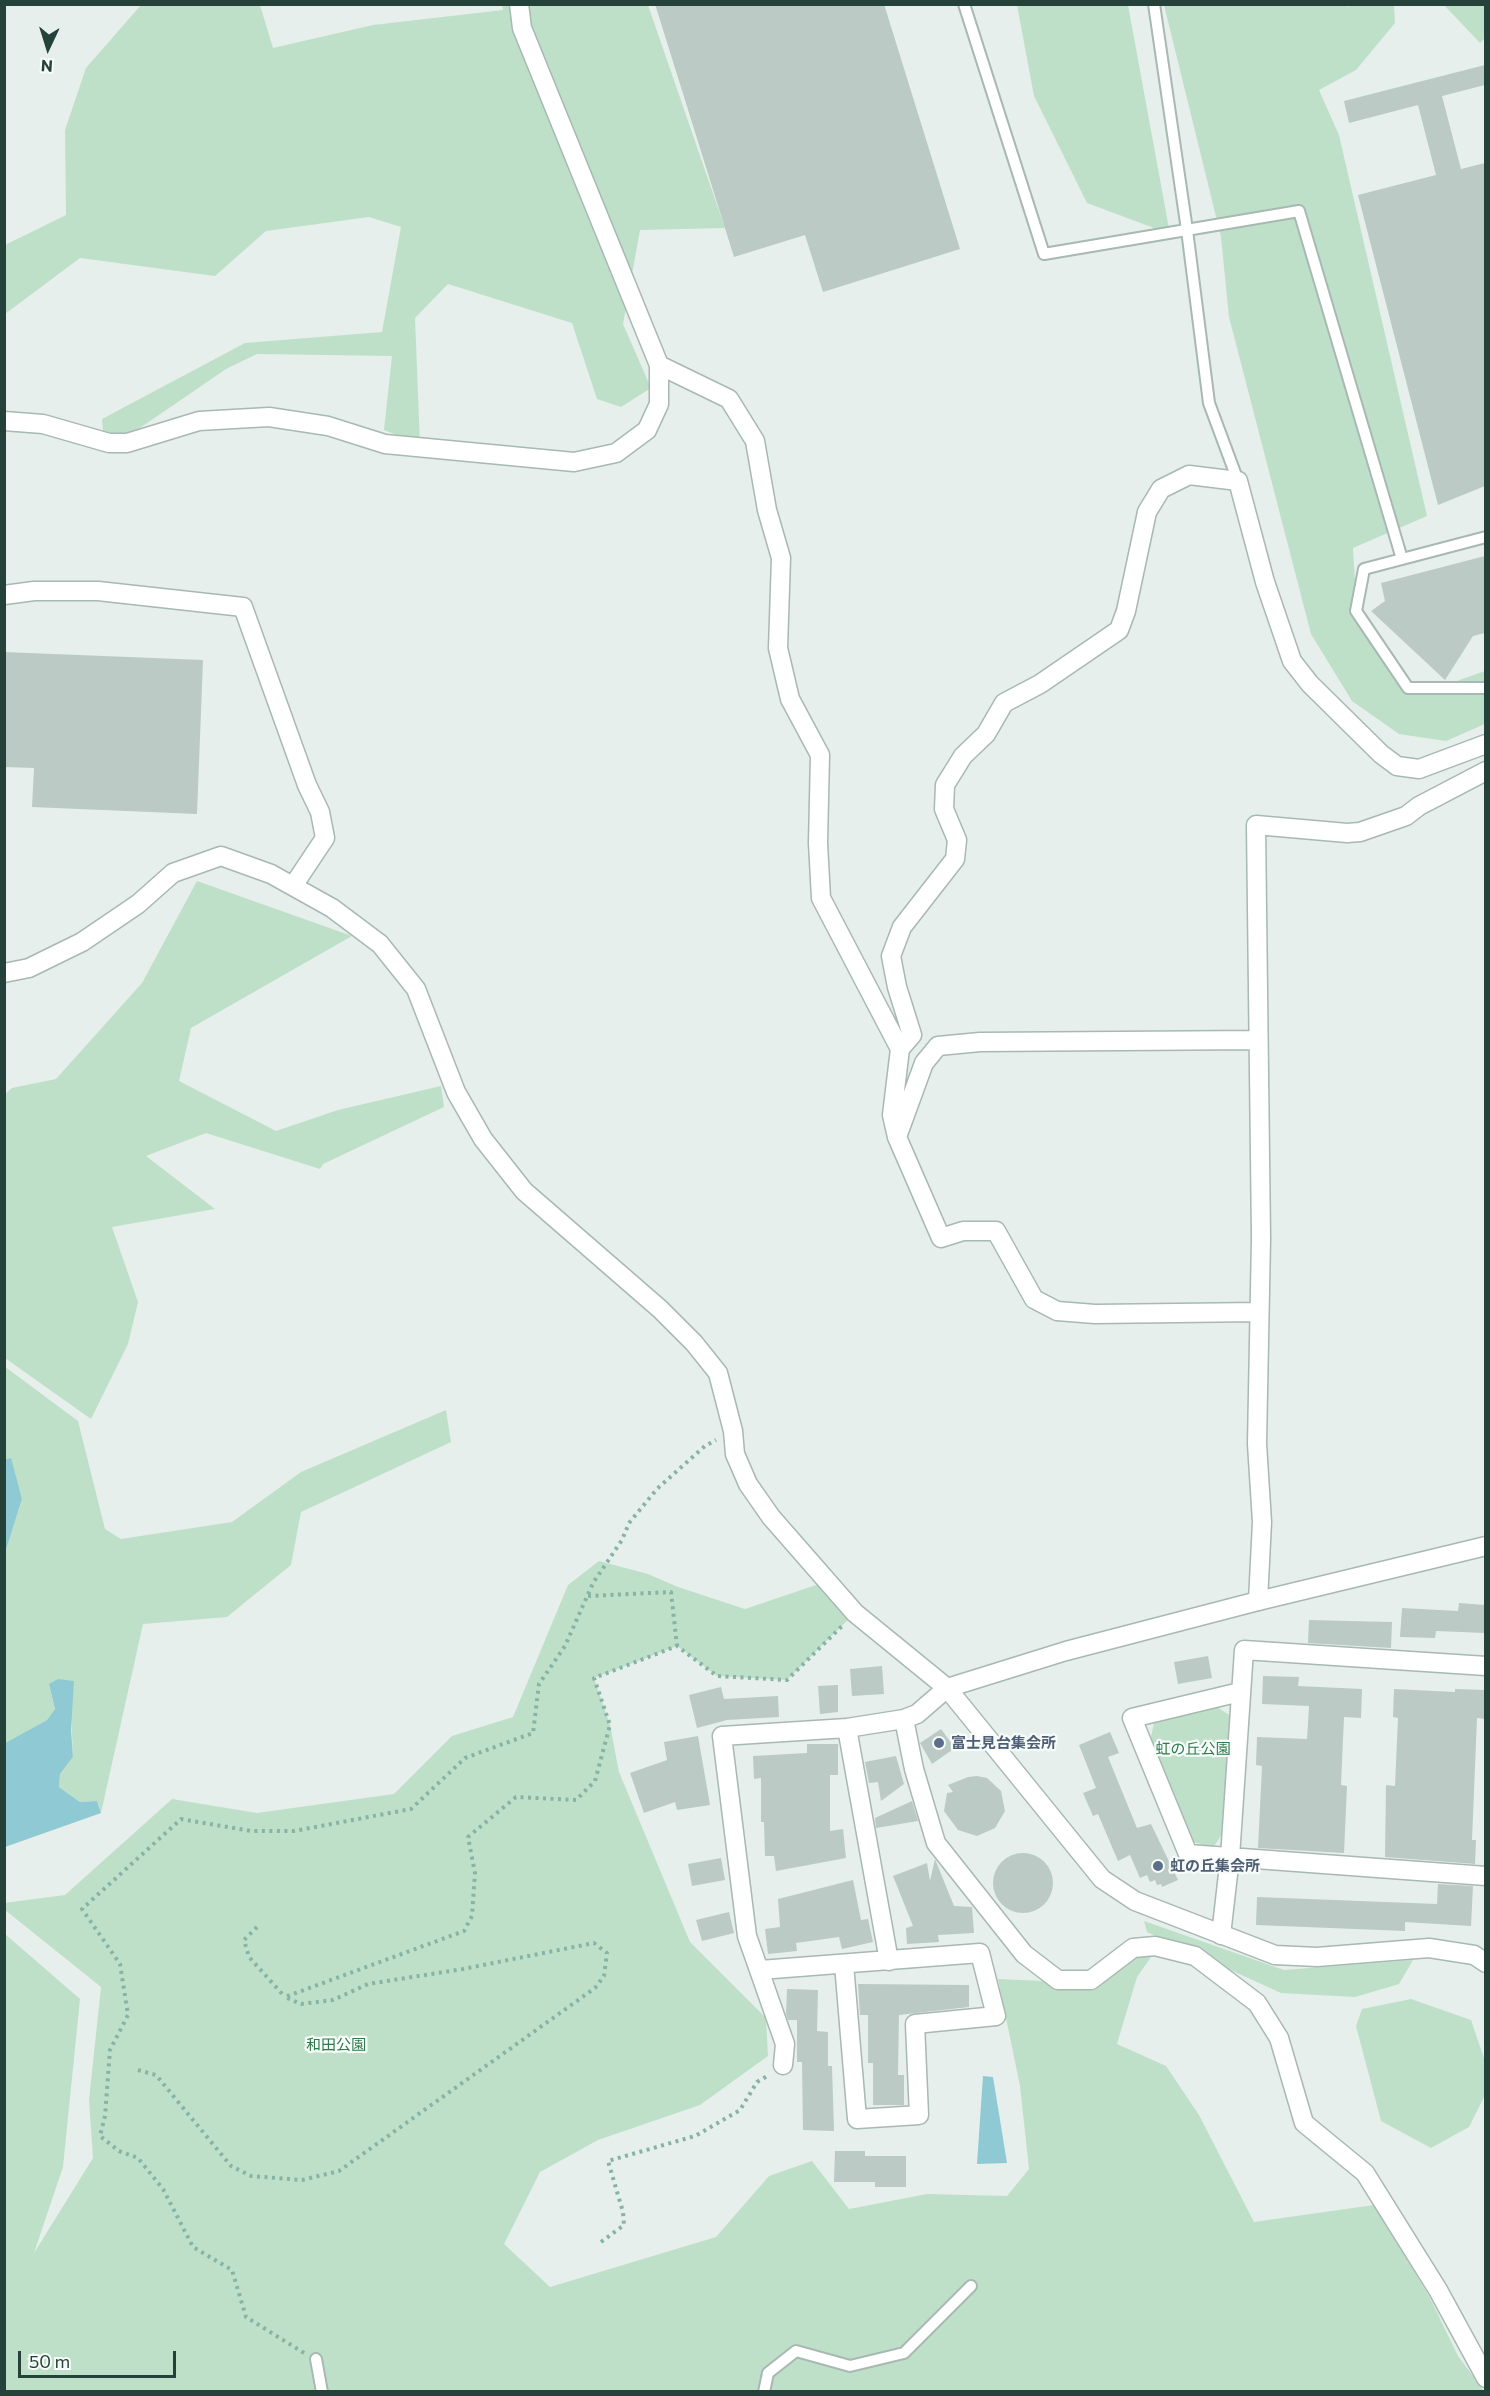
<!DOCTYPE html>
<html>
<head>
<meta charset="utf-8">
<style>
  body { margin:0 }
  #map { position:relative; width:1490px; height:2396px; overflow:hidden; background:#e6efeb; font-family:Commissioner,sans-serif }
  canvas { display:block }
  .frame { position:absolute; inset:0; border:6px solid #24423a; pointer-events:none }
  .north { position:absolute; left:18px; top:18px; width:60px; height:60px; -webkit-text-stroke:4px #f7fbf9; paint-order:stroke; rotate:184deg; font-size:16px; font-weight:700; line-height:24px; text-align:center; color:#24423a }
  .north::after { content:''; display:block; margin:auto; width:21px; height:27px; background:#24423a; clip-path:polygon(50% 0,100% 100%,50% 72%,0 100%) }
  .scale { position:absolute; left:18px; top:2351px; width:158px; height:27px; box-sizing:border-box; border:3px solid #24423a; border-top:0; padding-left:8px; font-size:18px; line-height:21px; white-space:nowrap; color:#24423a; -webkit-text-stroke:4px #f7fbf9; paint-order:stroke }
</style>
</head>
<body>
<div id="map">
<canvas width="1490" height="2396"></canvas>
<div class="frame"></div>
<div class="north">N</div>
<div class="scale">50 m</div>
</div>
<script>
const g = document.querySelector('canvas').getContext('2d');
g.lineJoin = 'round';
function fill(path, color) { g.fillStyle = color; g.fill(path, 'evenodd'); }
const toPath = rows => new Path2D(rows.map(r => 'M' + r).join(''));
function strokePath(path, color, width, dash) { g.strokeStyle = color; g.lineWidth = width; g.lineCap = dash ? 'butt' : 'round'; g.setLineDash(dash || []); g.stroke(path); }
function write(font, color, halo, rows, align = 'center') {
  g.font = font + ' Commissioner,"Noto Sans JP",sans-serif'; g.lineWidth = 4.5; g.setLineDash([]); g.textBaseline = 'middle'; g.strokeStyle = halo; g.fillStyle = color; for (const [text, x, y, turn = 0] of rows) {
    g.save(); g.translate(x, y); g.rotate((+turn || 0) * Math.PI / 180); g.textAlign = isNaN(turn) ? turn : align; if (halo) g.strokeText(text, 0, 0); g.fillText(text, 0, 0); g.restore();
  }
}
fill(toPath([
  [1347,4,1348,8,1348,5,1394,5,1395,23,1356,70,1319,90,1339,135,1427,516,1353,548,1356,600,1420,694,1485,671,1485,724,1446,741,1399,734,1352,701,1311,634,1229,317,1221,237,1164,5],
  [141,5,260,5,273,48,373,25,503,10,502,5,648,5,725,228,640,230,623,324,651,388,621,407,597,399,572,323,448,284,415,318,420,444,384,430,392,356,257,354,226,369,137,430,104,442,102,419,245,343,382,332,401,227,369,217,266,231,215,276,80,258,5,314,5,245,66,215,65,130,86,68],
  [1017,5,1128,5,1170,234,1087,203,1034,96],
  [1444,5,1485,5,1485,38,1480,43],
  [197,881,352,936,191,1028,179,1081,276,1131,338,1110,441,1086,444,1107,323,1164,320,1169,206,1133,146,1156,215,1209,112,1227,138,1302,128,1344,91,1419,5,1358,5,1094,12,1088,56,1079,142,983],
  [4,1366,78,1421,105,1529,121,1539,232,1522,301,1472,446,1410,451,1442,301,1512,291,1565,227,1617,143,1624,101,1813,97,1801,80,1802,59,1787,60,1774,73,1757,71,1715,49,1684,55,1709,47,1720,5,1743,5,1553,22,1499,10,1458,5,1459],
  [599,1561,648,1574,678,1587,745,1609,828,1581,855,1613,787,1680,717,1676,677,1646,594,1678,610,1725,619,1772,690,1942,766,2018,768,2056,700,2105,598,2140,540,2172,504,2244,550,2287,716,2237,769,2176,812,2161,849,2209,927,2194,1007,2196,1029,2169,1020,2086,998,1979,1043,1981,1100,1970,1156,1950,1137,1977,1117,2044,1166,2066,1199,2115,1254,2222,1374,2205,1430,2298,1458,2356,1484,2391,766,2392,762,2379,764,2391,5,2391,5,1934,80,1999,63,2167,34,2253,93,2158,89,2100,101,1987,5,1910,4,1903,65,1895,172,1799,257,1813,394,1794,452,1736,513,1717,568,1585],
  [1217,1707,1231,1716,1222,1834,1213,1848,1194,1842,1151,1737,1154,1723],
  [1144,1921,1284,1970,1413,1960,1399,1984,1355,1997,1281,1993,1147,1932],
  [1411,1999,1471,2020,1485,2061,1485,2095,1469,2127,1431,2148,1381,2121,1356,2026,1362,2009]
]), '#bfe0c8');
fill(toPath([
  [11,1458,22,1499,5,1553,5,1459],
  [58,1679,74,1681,71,1730,73,1757,60,1774,59,1787,80,1802,97,1801,101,1813,5,1847,5,1743,47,1720,55,1709,49,1684],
  [983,2076,993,2077,1007,2163,977,2164]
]), '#8ec9d4');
fill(toPath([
  [655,4,884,4,960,249,823,292,805,235,734,257],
  [1485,65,1485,85,1442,96,1461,169,1485,163,1485,486,1438,505,1358,195,1436,175,1418,105,1349,123,1344,101],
  [1485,556,1485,633,1473,636,1445,680,1371,611,1385,601,1381,583],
  [4,652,203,660,197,814,32,807,34,768,4,767],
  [1459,1603,1485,1605,1485,1633,1436,1631,1435,1638,1400,1637,1402,1608,1458,1611],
  [1309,1620,1392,1622,1391,1648,1308,1643],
  [1208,1656,1212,1678,1178,1684,1174,1662],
  [882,1666,884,1694,852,1696,850,1669],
  [1263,1676,1299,1677,1298,1686,1362,1689,1361,1718,1344,1717,1341,1785,1347,1786,1344,1853,1258,1848,1262,1766,1256,1765,1257,1737,1307,1739,1309,1706,1262,1704],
  [838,1685,838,1712,820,1714,818,1686],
  [721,1687,724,1699,778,1696,779,1717,727,1720,697,1728,689,1695],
  [1394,1689,1455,1692,1455,1689,1485,1690,1485,1719,1477,1718,1472,1840,1476,1840,1475,1864,1385,1857,1386,1785,1395,1786,1398,1718,1393,1717],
  [941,1729,955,1748,932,1764,920,1743],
  [1110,1732,1119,1753,1108,1757,1137,1828,1151,1824,1178,1880,1162,1887,1161,1884,1157,1885,1155,1880,1150,1882,1147,1875,1140,1878,1130,1855,1118,1861,1098,1814,1093,1816,1083,1793,1096,1788,1079,1745],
  [698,1736,710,1805,677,1810,675,1802,644,1813,630,1773,667,1760,664,1742],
  [807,1744,838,1744,838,1775,830,1775,830,1831,843,1829,846,1858,776,1871,774,1856,765,1856,764,1822,761,1822,761,1778,754,1779,753,1756,807,1753],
  [896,1756,904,1784,881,1801,878,1782,869,1783,865,1762],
  [977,1776,987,1778,1001,1791,1005,1811,995,1828,977,1836,958,1830,944,1811,947,1793,953,1792,948,1785,968,1777],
  [912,1801,918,1821,876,1828,875,1818],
  '993 1883a30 30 0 1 1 60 0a30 30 0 1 1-60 0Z',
  [721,1858,725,1880,692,1886,688,1864],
  [935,1859,954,1906,972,1907,974,1933,938,1935,939,1942,907,1944,906,1928,913,1926,893,1876,927,1863,930,1881],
  [853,1880,861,1920,868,1919,873,1942,842,1949,839,1937,796,1943,797,1951,768,1954,765,1929,780,1927,778,1899],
  [1438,1884,1473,1886,1471,1926,1405,1922,1405,1931,1256,1925,1257,1897,1437,1904],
  [729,1912,734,1933,702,1941,696,1920],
  [858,1984,969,1985,969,2007,899,2015,898,2075,904,2075,904,2105,873,2105,873,2063,868,2063,868,2015,860,2015],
  [787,1989,818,1990,817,2031,828,2032,828,2066,832,2066,834,2131,803,2130,802,2062,797,2062,797,2020,788,2020,786,2014],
  [835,2151,865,2151,865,2156,906,2156,906,2187,875,2187,875,2182,834,2182]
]), '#bbcac4');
const service = toPath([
  [964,4,1044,254,1299,211,1402,559],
  [1154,4,1187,230,1209,403,1238,481],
  [1486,537,1364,569,1356,611,1408,688,1486,688],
  [316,2359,322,2392],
  [764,2392,768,2373,796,2351,850,2366,904,2353,971,2286]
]);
const minor = toPath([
  [659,365,729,399,755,441,767,510,781,558,778,648,790,699,820,755,818,843,821,898,900,1049],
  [4,421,43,424,109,443,127,443,199,421,269,417,328,426,385,444,574,462,616,453,647,430,659,404,659,365,522,28,519,4],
  [4,595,34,591,98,591,243,607,307,785,320,812,325,838,293,886],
  [4,973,29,968,82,942,138,904,173,873,221,856,271,874,332,908,380,944,416,989,456,1092,483,1139,524,1191,660,1309,694,1343,718,1373,733,1431,735,1454,748,1484,771,1517,855,1613,947,1688,917,1714,904,1719,914,1769,936,1843,1024,1954,1058,1980,1091,1980,1133,1948,1155,1946,1195,1956,1257,2003,1279,2038,1304,2123,1365,2173,1438,2290,1486,2378],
  [897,1137,924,1063,938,1046,980,1042,1258,1040],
  [1258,1312,1095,1314,1057,1311,1034,1299,996,1231,963,1231,941,1238,897,1137,892,1115,900,1049,912,1035,897,987,891,956,902,927,955,859,957,840,944,809,945,785,963,756,986,734,1004,703,1040,684,1119,630,1126,611,1147,512,1161,489,1189,475,1238,481,1265,582,1292,661,1310,684,1381,754,1397,766,1419,769,1486,744],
  [1258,1601,1262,1522,1257,1444,1261,1238,1256,825,1347,833,1360,832,1406,816,1419,806,1486,771],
  [1240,1692,1132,1718,1188,1854,1486,1876],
  [847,1728,889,1961],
  [1221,1935,1230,1857,1244,1650,1486,1666],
  [760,1970,980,1953,996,2016,915,2024,919,2115,857,2119,844,1964],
  [783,2065,785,2044,747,1936,722,1736,847,1728,904,1719]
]);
const tertiary = toPath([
  [1486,1546,1258,1601,1066,1651,947,1688,1102,1879,1135,1901,1275,1955,1317,1957,1429,1948,1474,1955,1486,1963]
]);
strokePath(service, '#a8b8b2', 14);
strokePath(minor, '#a8b8b2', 21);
strokePath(tertiary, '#a8b8b2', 21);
strokePath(toPath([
  [588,1596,671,1592,677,1646],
  [257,1927,244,1940,249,1957,285,1997],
  [138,2070,156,2075,231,2166,251,2176,302,2180,339,2171,595,1988,604,1976,607,1953,594,1943,463,1969,368,1984,333,2000,301,2004,285,1997,464,1931,472,1916,475,1873,468,1837,516,1797,576,1800,595,1781,610,1725,594,1678,677,1646,717,1676,787,1680,842,1626],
  [601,2242,624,2225,623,2212,608,2161,695,2136,740,2110,757,2082,769,2075],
  [304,2353,246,2317,232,2270,193,2247,163,2189,138,2158,119,2151,100,2136,105,2116,110,2050,128,2015,120,1964,82,1909,181,1819,251,1831,294,1831,411,1809,465,1758,533,1733,539,1684,565,1646,593,1583,622,1540,629,1523,657,1489,705,1446,716,1440]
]), '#86b3a5', 4, [3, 4.5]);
strokePath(service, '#fff', 10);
strokePath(minor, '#fff', 18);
strokePath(tertiary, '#fff', 18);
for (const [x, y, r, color] of [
  [939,1743,6,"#5c6f8a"],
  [1158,1866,6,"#5c6f8a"]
]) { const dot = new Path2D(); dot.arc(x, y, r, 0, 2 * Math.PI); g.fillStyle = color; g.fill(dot); strokePath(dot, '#f7fbf9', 2); }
write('bold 15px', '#4e5e75', '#f7fbf9', [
  ["富士見台集会所",951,1743],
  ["虹の丘集会所",1170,1866]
], 'left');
write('15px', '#2d7a4b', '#f7fbf9', [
  ["虹の丘公園",1193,1749],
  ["和田公園",336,2045]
]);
</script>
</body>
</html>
